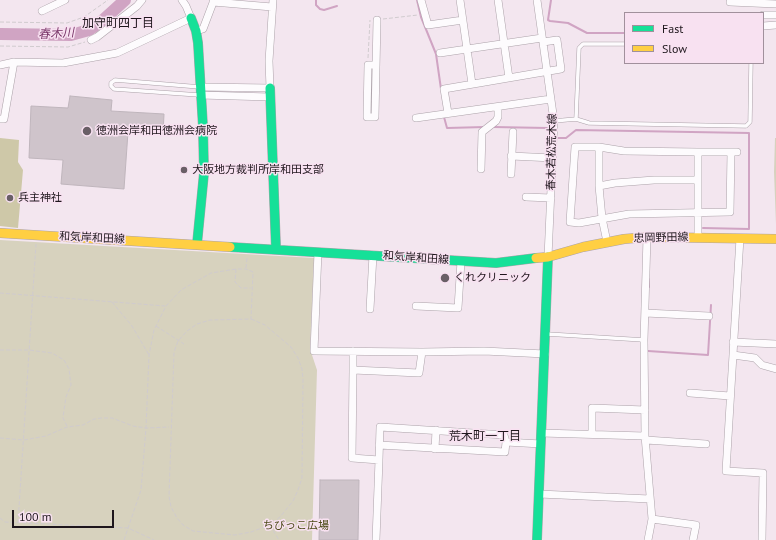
<!DOCTYPE html>
<html>
<head>
<meta charset="utf-8">
<style>
  body { margin:0 }
  #map { position:relative; width:776px; height:540px; overflow:hidden; background:#f3e6ef; font-family:"PT Sans",sans-serif }
  canvas { display:block }
  .legend { position:absolute; left:624px; top:12px; width:140px; height:52px; box-sizing:border-box; background:#f8e1f1; border:1px solid #a1909c; margin:0; padding:5px 7px; list-style:none; font-size:12px; color:#1e161c }
  .legend li { display:flex; align-items:center; gap:8px; height:20px }
  .legend b { width:20px; border:1px solid #a1909c }
  .scale { position:absolute; left:12px; top:510px; width:102px; height:18px; box-sizing:border-box; border:2px solid #1e161c; border-top:0; padding-left:5px; font-size:12px; line-height:14px; white-space:nowrap; color:#1e161c; -webkit-text-stroke:3px #f8e1f1; paint-order:stroke }
</style>
</head>
<body>
<div id="map">
<canvas width="776" height="540"></canvas>
<ul class="legend">
<li><b style="height:5px;background:#16e098"></b>Fast</li>
<li><b style="height:5px;background:#ffcf43"></b>Slow</li>
</ul>
<div class="scale">100 m</div>
</div>
<script>
const g = document.querySelector('canvas').getContext('2d');
g.lineJoin = 'round';
function fill(path, color) { g.fillStyle = color; g.fill(path, 'evenodd'); }
const toPath = rows => new Path2D(rows.map(r => 'M' + r).join(''));
function strokePath(path, color, width, dash) { g.strokeStyle = color; g.lineWidth = width; g.lineCap = dash ? 'butt' : 'round'; g.setLineDash(dash || []); g.stroke(path); }
function write(font, color, halo, rows, align = 'center') {
  g.font = font + ' "PT Sans","Noto Sans JP",sans-serif'; g.lineWidth = 3; g.setLineDash([]); g.textBaseline = 'middle'; g.strokeStyle = halo; g.fillStyle = color; for (const [text, x, y, turn = 0] of rows) {
    g.save(); g.translate(x, y); g.rotate((+turn || 0) * Math.PI / 180); g.textAlign = isNaN(turn) ? turn : align; if (halo) g.strokeText(text, 0, 0); g.fillText(text, 0, 0); g.restore();
  }
}
fill(toPath([
  [775,138,776,138,776,224,774,172],
  [0,240,314,258,310,349,317,370,312,540,0,540]
]), '#d7d2be');
fill(toPath([
  [0,138,19,140,18,162,23,170,18,228,0,226]
]), '#cec8a8');
strokePath(toPath([
  [316,0,316,5,320,9,324,10,337,6],
  [417,0,421,17,436,54,441,89],
  [551,0,548,20,550,21,568,23,587,33,625,33],
  [444,117,447,128,485,127],
  [493,127,548,128],
  [558,138,566,138,576,130,749,133,749,229,703,228],
  [649,287,649,279],
  [648,351,708,355,711,305]
]), '#d0a4c3', 2);
strokePath(toPath([
  [0,34,71,35,89,30,102,21,125,0]
]), '#d0a4c3', 12);
const building = toPath([
  [70,96,112,100,111,111,164,114,163,134,128,132,124,189,61,184,63,160,29,158,31,106,68,108,70,96],
  [320,480,359,480,358,540,319,540,320,480]
]);
fill(building, '#cfc4cb');
strokePath(building, '#bfb5bc', 1);
const lane = toPath([
  [199,95,114,89,111,86,111,83,115,80,200,87],
  [576,119,579,48,583,44,625,44],
  [554,121,576,119,589,123,746,126,750,122,751,63],
  [547,334,644,340]
]);
const street = toPath([
  [421,0,428,25,463,20],
  [460,0,472,84],
  [498,0,509,78],
  [537,0,554,121,548,257],
  [213,2,272,7],
  [730,2,776,4],
  [42,11,65,0],
  [763,15,776,15],
  [763,26,776,25],
  [196,31,203,29,214,0],
  [91,40,97,37,137,6,142,0],
  [440,53,542,38],
  [0,65,14,62,63,63,117,53,191,18,186,6,182,0],
  [376,65,368,65,367,117,375,117,377,20],
  [200,87,270,88,269,61,273,0],
  [200,95,270,97],
  [448,113,444,89,561,69,557,40,543,42],
  [416,118,551,99],
  [0,119,4,119,14,62],
  [599,147,599,186,602,218,607,242],
  [731,152,730,212,629,214,579,223,570,222,575,147,599,147,624,151,698,152,737,152],
  [511,156,553,158],
  [481,169,482,132,496,121,498,117,498,107],
  [511,174,513,132],
  [599,186,615,183,654,180,697,180],
  [526,197,551,198],
  [647,237,644,340,645,436,652,519,648,540],
  [698,238,698,152],
  [740,238,726,471,763,473,762,540],
  [318,252,314,351,422,352,484,351,545,354],
  [416,306,458,308,461,261],
  [370,309,373,255],
  [645,313,709,316],
  [733,342,776,344],
  [353,351,353,370,419,373,422,352],
  [733,355,755,358,762,365,776,369],
  [353,370,352,458,379,460,376,540],
  [690,393,730,396],
  [541,433,645,436],
  [592,434,592,408,645,410],
  [646,440,706,444],
  [506,442,541,444],
  [435,449,436,430],
  [379,460,380,427,504,435,506,442,505,452,379,445],
  [539,494,650,499],
  [652,519,696,525,693,540]
]);
const fast = toPath([
  [191,18,196,31,198,43,203,127,204,173,197,244],
  [270,88,276,249],
  [230,247,496,263,536,258],
  [537,540,548,257]
]);
const slow = toPath([
  [0,233,230,247],
  [536,258,548,257,583,247,624,239,647,237,776,239]
]);
strokePath(lane, '#aca2a9', 4.5);
strokePath(street, '#aca2a9', 8);
strokePath(fast, '#aca2a9', 10);
strokePath(slow, '#aca2a9', 10);
strokePath(toPath([
  [383,19,418,15],
  [0,22,67,23,84,17,108,0],
  [0,46,68,47,85,42],
  [368,58,370,20],
  [246,268,247,258],
  [236,269,235,282,241,288,251,288],
  [0,293,165,306],
  [112,302,132,326,149,355],
  [251,319,265,325,291,347,298,358,302,369,303,379,302,478,298,490,293,501,280,517,270,525,251,532,235,535,193,531,183,525,177,518,171,507,169,496,174,352,178,341,187,331,197,324,210,320,251,319],
  [156,326,184,344],
  [0,350,29,350,52,353,64,360,69,369,71,385,66,397,63,418,67,426],
  [0,438,24,440,46,436,67,427,83,425,94,419,102,418,112,418,133,426,146,428,169,427],
  [0,518,5,522,128,528,154,540],
  [267,520,279,540],
  [18,523,36,244],
  [124,540,141,490,146,428,149,355,154,330,166,306,181,290,211,273,236,269,246,269,253,272,251,319]
]), '#d0cbce', 1, [4, 2]);
strokePath(lane, '#fdfbfd', 3.5);
strokePath(street, '#fdfbfd', 7);
strokePath(fast, '#16e098', 9);
strokePath(slow, '#ffcf43', 9);
for (const [x, y, r, color] of [
  [87,131,5,"#695f66"],
  [184,170,4,"#695f66"],
  [10,198,4,"#695f66"],
  [445,278,5,"#695f66"]
]) { const dot = new Path2D(); dot.arc(x, y, r, 0, 2 * Math.PI); g.fillStyle = color; g.fill(dot); strokePath(dot, '#f8e1f1', 1.5); }
write('11px', '#1e161c', '#f8e1f1', [
  ["徳洲会岸和田徳洲会病院",96,131],
  ["大阪地方裁判所岸和田支部",192,170],
  ["兵主神社",18,198],
  ["くれクリニック",454,278]
], 'left');
write('11px', '#1e161c', '#f8e1f1', [
  ["春木若松荒木線",552,152,-89],
  ["和気岸和田線",92,238,3],
  ["忠岡野田線",661,238,-1],
  ["和気岸和田線",416,258,4]
]);
write('11px', '#4c4b18', '#f8e1f1', [
  ["ちびっこ広場",296,526]
]);
write('12px', '#1e161c', '#f8e1f1', [
  ["加守町四丁目",118,24],
  ["荒木町一丁目",485,437]
]);
write('italic 12px', '#763165', '#f8e1f1', [
  ["春木川",56,34,-3]
]);
</script>
</body>
</html>
